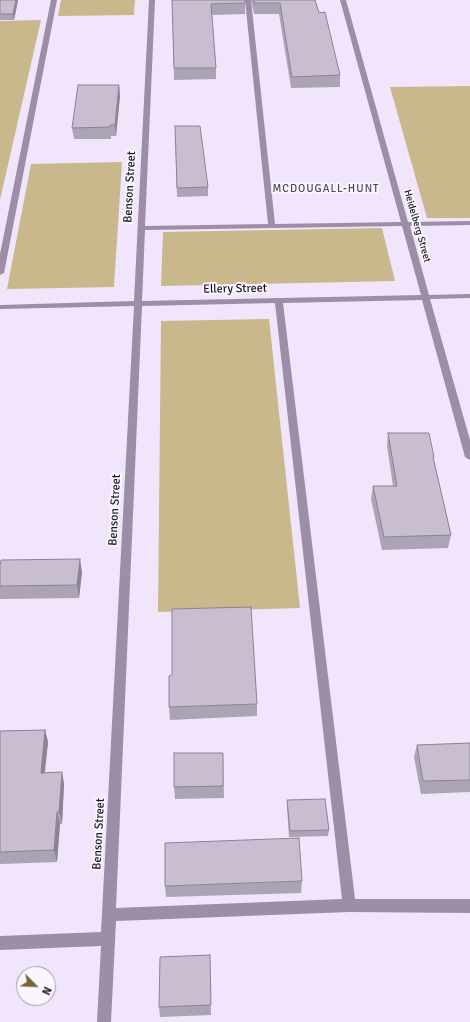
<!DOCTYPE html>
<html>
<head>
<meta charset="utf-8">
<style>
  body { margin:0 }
  #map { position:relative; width:470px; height:1022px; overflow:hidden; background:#f0e5fa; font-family:Signika,sans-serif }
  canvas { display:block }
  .north { position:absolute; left:16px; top:966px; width:40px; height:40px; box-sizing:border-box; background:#faf5fe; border:1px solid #a19da5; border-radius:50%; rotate:114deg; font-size:11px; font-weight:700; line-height:16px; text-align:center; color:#1c1820 }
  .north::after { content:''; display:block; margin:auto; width:14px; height:18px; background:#766533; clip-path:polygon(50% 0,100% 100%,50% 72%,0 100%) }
</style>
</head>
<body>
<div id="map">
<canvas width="470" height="1022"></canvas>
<div class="north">N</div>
</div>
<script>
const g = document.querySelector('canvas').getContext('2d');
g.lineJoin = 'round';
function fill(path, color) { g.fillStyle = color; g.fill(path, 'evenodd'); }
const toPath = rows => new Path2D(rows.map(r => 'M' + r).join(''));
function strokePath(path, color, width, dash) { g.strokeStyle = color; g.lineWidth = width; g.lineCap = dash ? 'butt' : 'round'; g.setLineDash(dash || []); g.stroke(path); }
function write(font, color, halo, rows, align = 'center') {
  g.font = font + ' Signika,sans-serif'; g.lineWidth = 4; g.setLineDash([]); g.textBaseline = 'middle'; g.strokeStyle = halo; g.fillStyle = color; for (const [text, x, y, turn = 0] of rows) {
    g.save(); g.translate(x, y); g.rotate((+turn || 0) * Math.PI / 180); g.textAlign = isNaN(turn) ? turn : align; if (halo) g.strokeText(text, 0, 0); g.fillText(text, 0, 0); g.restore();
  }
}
fill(toPath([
  [61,0,135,0,134,15,58,16],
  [41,20,0,200,0,21],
  [470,86,470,218,427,218,390,87],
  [122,162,114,287,7,289,31,164],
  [382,228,395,281,161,286,163,232],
  [269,319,300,608,158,612,161,321]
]), '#c8b88b');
fill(toPath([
  [51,0,57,0,4,273,0,275,0,254,51,0],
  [149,0,155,0,145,226,268,224,245,0,251,0,275,224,401,222,340,0,346,0,408,222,470,221,470,225,410,226,429,295,470,294,470,298,430,299,470,440,470,460,465,457,422,300,283,303,355,899,470,899,470,913,349,912,116,921,111,1022,97,1022,101,946,0,950,0,936,101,932,134,306,0,309,0,305,134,301,149,0],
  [402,226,421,295,142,301,145,230,402,226],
  [275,303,342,899,116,908,142,306,275,303]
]), '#9b8ea6');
fill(toPath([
  [0,0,18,0,14,20,0,20],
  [172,0,245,0,245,14,212,15,216,68,216,79,174,80],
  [251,0,315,0,340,75,340,87,291,88,279,14,254,14],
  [119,85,120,96,116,136,111,136,111,139,74,139,72,128],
  [175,126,208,187,208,196,177,197],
  [388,433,434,457,434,461,451,535,448,548,382,550,371,499,373,486,393,486,387,446],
  [0,566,82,572,79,598,0,599],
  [257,704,257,716,170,720,169,707],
  [45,730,48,742,45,773,62,772,64,784,62,824,60,824,57,862,0,864,0,731],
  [470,743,470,792,421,794,414,757,417,745],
  [223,753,224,798,175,799,174,787],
  [287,800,329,830,328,836,289,837,287,806],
  [302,881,301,893,166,897,165,886],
  [210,955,211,1015,160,1017,159,1007]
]), '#aca3b4');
fill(toPath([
  [16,0,18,0,14,20,13,14],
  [119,85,120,96,116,136,115,125],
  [80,559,82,572,79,598,77,585],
  [45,730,48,742,43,785,41,773],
  [62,772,64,784,62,824,59,812],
  [57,812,60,824,57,862,54,850]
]), '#8c8492');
const building = toPath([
  [0,0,16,0,13,14,0,14,0,0],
  [172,0,245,0,245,3,211,4,216,68,174,68,172,0],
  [254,0,315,0,319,13,325,12,340,75,292,77,280,3,254,3,254,0],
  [78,85,119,85,115,125,110,125,110,127,72,128,78,85],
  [175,126,200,126,208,187,177,188,175,126],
  [388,433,429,433,434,457,433,457,451,535,384,537,373,486,397,486,388,433],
  [80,559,77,585,0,586,0,566,1,560,80,559],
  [251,607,257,704,169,707,169,676,172,675,172,609,251,607],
  [45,730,41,773,62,772,59,812,57,812,54,850,0,852,0,731,45,730],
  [470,743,470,780,423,781,417,745,470,743],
  [174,753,223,753,223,786,174,787,174,753],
  [325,799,329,830,290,831,287,800,325,799],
  [299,838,302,881,165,886,165,843,299,838],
  [210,955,211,1005,159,1007,160,957,210,955]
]);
fill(building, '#c8bdd1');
strokePath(building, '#8c8492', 1);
write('10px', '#1c1820', '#faf5fe', [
  ["Heidelberg Street",417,226,74]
]);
g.letterSpacing = '1px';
write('11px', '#52485a', '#faf5fe', [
  ["MCDOUGALL-HUNT",326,189]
]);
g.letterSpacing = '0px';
write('12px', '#1c1820', '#faf5fe', [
  ["Benson Street",130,187,-87],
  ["Ellery Street",235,289,-1],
  ["Benson Street",115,510,-87],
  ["Benson Street",99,834,-87]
]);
</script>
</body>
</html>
